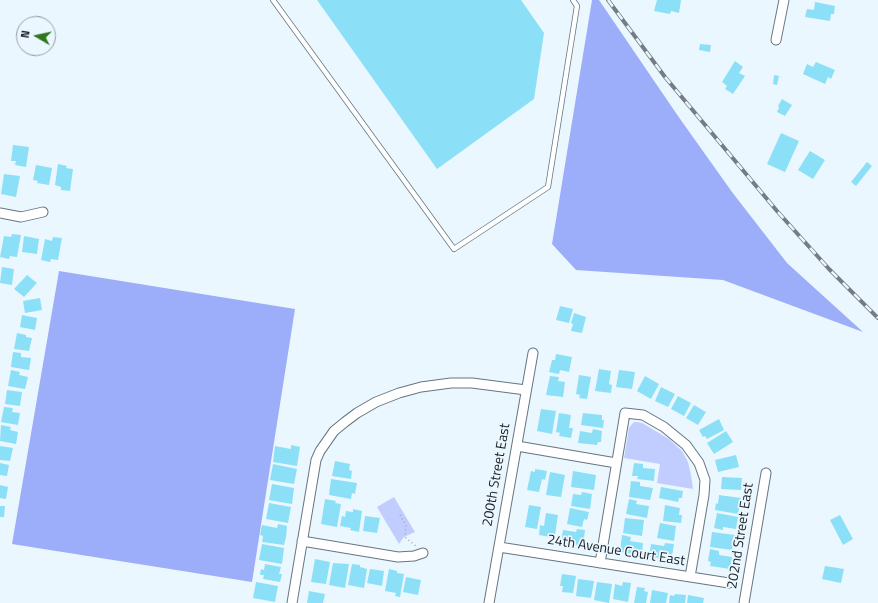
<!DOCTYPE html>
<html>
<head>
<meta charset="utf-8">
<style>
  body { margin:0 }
  #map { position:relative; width:878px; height:603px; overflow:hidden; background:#ebf7fe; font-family:"Titillium Web",sans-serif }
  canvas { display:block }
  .north { position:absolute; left:16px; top:16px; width:40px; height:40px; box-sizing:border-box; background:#ebf7fe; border:1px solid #96a0a6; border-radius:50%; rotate:279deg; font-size:11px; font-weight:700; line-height:16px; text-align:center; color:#171e23 }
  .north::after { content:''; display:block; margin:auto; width:14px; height:18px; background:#2c771d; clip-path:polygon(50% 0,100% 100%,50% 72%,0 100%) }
</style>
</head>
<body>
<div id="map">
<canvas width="878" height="603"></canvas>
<div class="north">N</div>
</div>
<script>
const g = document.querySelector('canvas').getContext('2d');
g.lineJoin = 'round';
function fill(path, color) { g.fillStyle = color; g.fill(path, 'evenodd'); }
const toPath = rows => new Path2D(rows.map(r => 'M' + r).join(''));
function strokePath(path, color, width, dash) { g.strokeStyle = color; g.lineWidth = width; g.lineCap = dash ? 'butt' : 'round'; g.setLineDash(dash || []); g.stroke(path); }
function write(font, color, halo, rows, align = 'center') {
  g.font = font + ' "Titillium Web",sans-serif'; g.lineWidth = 3.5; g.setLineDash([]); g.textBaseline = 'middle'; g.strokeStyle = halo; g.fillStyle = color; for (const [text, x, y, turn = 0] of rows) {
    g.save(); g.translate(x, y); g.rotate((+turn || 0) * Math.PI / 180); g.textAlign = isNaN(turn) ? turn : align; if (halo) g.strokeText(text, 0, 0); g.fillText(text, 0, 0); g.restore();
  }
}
fill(toPath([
  [634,422,637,422,642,423,669,439,682,451,688,462,691,475,693,489,657,483,660,464,624,458,629,428,632,424],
  [394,497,415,532,406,536,403,538,399,544,377,507]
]), '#c1cdfe');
fill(toPath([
  [592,0,599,0,678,116,732,192,787,263,863,332,723,280,576,270,552,244],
  [59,271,295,309,252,582,12,544]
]), '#9cadf9');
fill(toPath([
  [317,0,521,0,544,33,534,99,437,169],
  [657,0,681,0,679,13,671,11,670,14,654,11],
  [815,2,835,6,834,14,831,14,830,21,805,17,807,9,814,10],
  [700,44,711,45,710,52,699,50],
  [735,61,743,67,739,73,745,76,733,94,725,89,727,86,722,82],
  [816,62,835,70,831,79,828,77,825,84,803,74,807,64,813,67],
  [774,75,779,76,777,85,773,84],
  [782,99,792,105,785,116,777,112,779,108,778,106],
  [781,133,799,141,785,172,767,164],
  [13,145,29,147,26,167,15,165,16,161,11,161],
  [810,151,825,160,813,179,798,170],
  [867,162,872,166,856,186,851,182],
  [58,164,67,166,66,168,73,169,70,191,61,190,61,187,55,185],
  [36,165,52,168,49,185,37,183,38,181,33,180],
  [4,174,20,176,16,197,1,194],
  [12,234,21,235,17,257,10,256,9,259,0,257,4,236,11,237],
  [24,236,39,239,37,254,22,252],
  [53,237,62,238,58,260,51,259,50,262,41,260,45,239,52,241],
  [2,267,14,269,12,285,0,283],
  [27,275,37,283,24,297,14,289],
  [40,298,42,310,25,313,23,301],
  [560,306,573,309,569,323,556,320],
  [574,313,586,317,582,333,571,331,573,324,571,323],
  [22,315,37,318,35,330,20,327],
  [17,333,26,335,26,337,32,338,29,351,14,349],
  [13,352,21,353,21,357,31,358,29,370,11,367],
  [556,354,572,357,569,372,560,370,559,374,549,372,552,360,555,360],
  [599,369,611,371,609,384,612,385,611,393,595,391],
  [11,370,20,372,19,375,28,377,25,389,8,386],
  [619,370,635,372,632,389,616,387],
  [579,375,591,377,587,399,579,398,580,395,576,394],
  [550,376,559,377,558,381,565,382,563,397,546,395],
  [645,376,659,384,651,399,637,391],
  [661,387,675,394,668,407,655,401],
  [7,390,22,392,20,406,5,404],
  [678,396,691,403,684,416,671,409],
  [694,405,706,412,698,425,686,418],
  [4,407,13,408,12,412,20,413,18,425,1,422],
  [541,409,556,411,552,434,537,431],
  [559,413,571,415,569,428,573,428,571,438,559,436,560,433,556,432],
  [583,413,602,415,602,420,604,420,603,428,581,425],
  [719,419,724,430,707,439,705,436,703,437,699,430],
  [1,425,11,427,10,430,18,432,16,444,0,441],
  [593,429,602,431,601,442,598,442,597,445,578,443,580,431,592,433],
  [726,431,733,442,714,454,707,443],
  [291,445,300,447,297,466,273,462,275,446,291,449],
  [0,446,13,448,10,461,0,460],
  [736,455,739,467,718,472,715,460],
  [335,461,350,464,349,470,352,471,351,479,332,476],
  [0,463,9,465,7,476,0,475],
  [634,463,643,464,643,468,655,469,654,481,637,479,638,476,632,476],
  [273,464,297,469,294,484,270,480],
  [535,469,547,471,545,480,542,479,539,492,527,490,531,471,535,472],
  [573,471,596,475,594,490,571,487],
  [550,472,565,475,561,497,546,495],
  [722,477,742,478,741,490,721,489],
  [331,479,357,483,355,494,352,493,351,499,329,495],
  [631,481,640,482,640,486,653,488,650,500,629,497],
  [272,484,294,488,292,504,269,500],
  [0,485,8,487,6,499,0,498],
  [661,487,683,491,682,498,679,498,678,502,659,498],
  [582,492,592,494,590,509,571,506,573,494,581,495],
  [719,495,741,498,738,514,715,510,716,503,718,504],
  [325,499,336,501,335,503,341,504,337,527,321,524],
  [629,499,637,501,636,504,649,506,647,518,626,514],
  [269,503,291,507,288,523,266,519],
  [529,505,541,507,537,529,525,527],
  [665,505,680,508,679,515,682,515,681,523,663,521],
  [0,506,5,506,4,517,0,517],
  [570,508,589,512,587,520,584,519,582,527,567,524],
  [353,509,362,511,359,532,350,530,351,528,340,526,342,516,345,517,346,511,353,512],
  [546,513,558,515,555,535,550,534,550,537,539,535,540,525,544,526],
  [717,513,738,517,736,529,723,527,723,530,714,528],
  [840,515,853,539,843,545,830,520],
  [365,516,380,518,377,533,363,531],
  [625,518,644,520,642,536,623,533],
  [660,523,676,526,674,541,657,538],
  [278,524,287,526,286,537,284,545,262,542,263,536,260,535,262,525,277,528],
  [577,529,585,530,583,546,561,542,563,530,576,532],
  [712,532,735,535,732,550,710,547],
  [622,535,631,537,630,541,643,543,642,555,620,552],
  [665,543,674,544,672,556,669,555,669,559,649,557,651,544,664,546],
  [262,544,284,548,282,564,259,560],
  [710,549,719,551,719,555,732,557,730,569,710,566,711,562,708,561],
  [315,559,330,562,326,584,311,582],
  [333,563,349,564,345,588,329,585],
  [265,564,281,567,279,574,282,574,280,582,263,579,264,575,260,575,261,569,264,570],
  [352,564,360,565,360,567,367,569,364,588,348,585],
  [825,566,844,569,841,583,822,579],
  [370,569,384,571,382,586,367,583],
  [389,569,397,571,397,573,404,574,400,597,395,596,396,593,385,591],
  [562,574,576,576,573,593,562,592,563,586,560,586],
  [406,577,421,580,418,595,403,592],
  [578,579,594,581,591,598,576,596],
  [256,582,278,586,275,602,253,598],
  [597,582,612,584,609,603,594,600],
  [623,582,631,583,628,602,613,599,615,584,622,586],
  [637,587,645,588,644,591,648,592,646,603,634,603],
  [652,590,668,593,666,603,650,603],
  [309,591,325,594,323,603,307,603],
  [675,594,686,595,685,603,669,603,670,595,674,596],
  [688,595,704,598,703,603,687,603]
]), '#8be0f7');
const service = toPath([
  [273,0,454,249,548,187,577,6,573,0]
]);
const minor = toPath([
  [776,40,784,0],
  [0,213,21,217,43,212],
  [517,446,616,463],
  [302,541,398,557,414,556,423,553],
  [499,547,729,583],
  [600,563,625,413,643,415,664,427,686,445,699,463,705,480,704,495,690,577],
  [292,603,316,460,320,451,334,431,345,422,357,413,376,402,399,393,421,387,451,383,472,383,526,390],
  [489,603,533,353],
  [744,603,766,473]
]);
strokePath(service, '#657681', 6);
strokePath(minor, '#657681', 11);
strokePath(toPath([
  [400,515,406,525,405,534,406,538,416,546]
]), '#9ea9af', 1.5, [1, 3]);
strokePath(service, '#fff', 4.5);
strokePath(minor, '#fff', 9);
const rail = toPath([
  [608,0,665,77,777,211,829,269,878,318]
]);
strokePath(rail, '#747d83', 4);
strokePath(rail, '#ebf7fe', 2.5, [8]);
write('14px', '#171e23', '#ebf7fe', [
  ["200th Street East",497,475,-80],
  ["202nd Street East",741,536,-81],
  ["24th Avenue Court East",616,551,9]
]);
</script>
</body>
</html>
